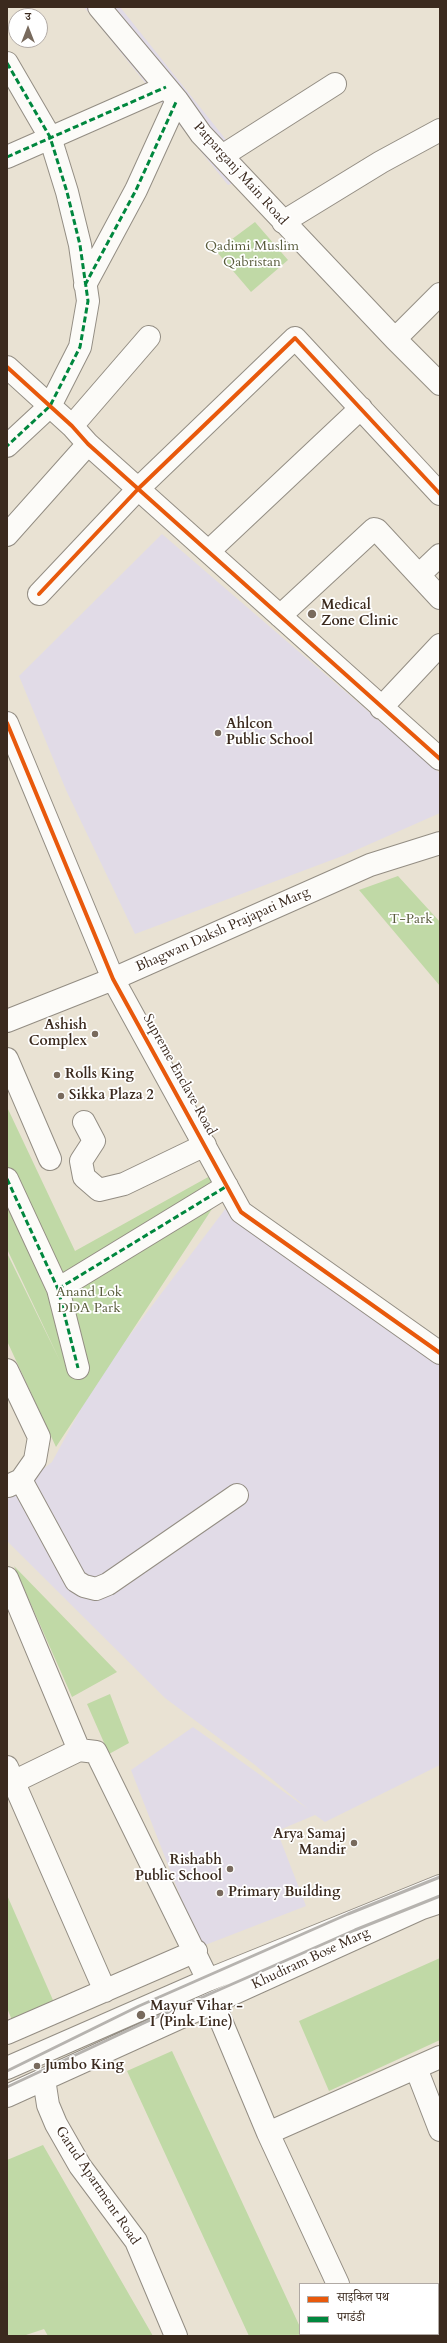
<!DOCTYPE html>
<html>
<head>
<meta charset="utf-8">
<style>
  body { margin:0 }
  #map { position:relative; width:447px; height:2343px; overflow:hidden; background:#e9e2d3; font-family:Cardo,"Noto Serif Devanagari",serif }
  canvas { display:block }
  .frame { position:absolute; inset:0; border:8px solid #3b2a1e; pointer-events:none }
  .legend { position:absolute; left:299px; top:2283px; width:140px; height:52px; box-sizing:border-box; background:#fff; border:1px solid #b1aaa5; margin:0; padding:5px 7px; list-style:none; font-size:12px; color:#3b2a1e }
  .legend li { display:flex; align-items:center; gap:8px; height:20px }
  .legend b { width:20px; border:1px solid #b1aaa5 }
  .north { position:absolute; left:8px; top:8px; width:40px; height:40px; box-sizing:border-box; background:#fff; border:1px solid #b1aaa5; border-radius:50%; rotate:0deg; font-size:11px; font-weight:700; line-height:16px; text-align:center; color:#3b2a1e }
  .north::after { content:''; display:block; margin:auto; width:14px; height:18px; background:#786a5d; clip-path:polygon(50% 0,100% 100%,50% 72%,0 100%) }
</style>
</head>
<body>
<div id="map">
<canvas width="447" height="2343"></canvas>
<div class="frame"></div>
<ul class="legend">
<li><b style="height:5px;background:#e8590c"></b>साइकिल पथ</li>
<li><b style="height:5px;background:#00873e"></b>पगडंडी</li>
</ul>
<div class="north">उ</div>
</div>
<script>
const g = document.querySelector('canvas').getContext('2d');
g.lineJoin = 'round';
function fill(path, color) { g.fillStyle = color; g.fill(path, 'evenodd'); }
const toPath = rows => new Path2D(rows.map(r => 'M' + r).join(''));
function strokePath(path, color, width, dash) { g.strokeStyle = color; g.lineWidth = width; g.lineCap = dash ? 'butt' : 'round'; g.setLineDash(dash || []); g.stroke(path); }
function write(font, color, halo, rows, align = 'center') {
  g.font = font + ' Cardo,serif'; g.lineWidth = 3.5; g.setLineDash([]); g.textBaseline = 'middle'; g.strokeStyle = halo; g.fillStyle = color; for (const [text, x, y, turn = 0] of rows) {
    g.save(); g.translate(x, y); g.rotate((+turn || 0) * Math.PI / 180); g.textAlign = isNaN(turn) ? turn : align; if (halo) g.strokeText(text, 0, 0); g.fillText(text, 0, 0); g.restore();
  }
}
fill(toPath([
  [84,7,120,7,255,176,228,185],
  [162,534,440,773,440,813,345,855,135,934,66,790,19,676],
  [226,1208,440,1360,440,1765,325,1822,315,1815,277,1831,306,1906,200,1947,131,1770,193,1727,308,1809,255,1765,165,1698,7,1541,7,1498,52,1462,98,1377]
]), '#e1dbe7');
fill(toPath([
  [255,222,288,260,251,292,216,251],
  [398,876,440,922,440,986,359,890],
  [7,1107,75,1251,219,1171,227,1186,56,1447,7,1341,7,1253,60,1361,7,1249],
  [14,1566,117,1672,72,1697],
  [110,1694,129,1743,109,1754,87,1704],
  [7,1895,56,2007,14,2025,7,2008],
  [440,1958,440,2040,329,2091,299,2021],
  [172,2051,300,2327,300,2334,304,2336,249,2336,127,2071],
  [43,2145,153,2336,48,2336,44,2329,23,2336,7,2336,7,2160]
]), '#c0d9a6');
const minor = toPath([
  [99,7,177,100,201,134,395,339,440,384],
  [7,63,50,137,67,192,80,245,88,301,80,347,50,406,7,446],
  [222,156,335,84],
  [7,157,166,87],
  [283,222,381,162,440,130],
  [85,285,136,190,177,100],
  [395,339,440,294],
  [7,367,72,426,88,444,440,759],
  [72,426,149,337],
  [7,535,88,444],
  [209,551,361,408],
  [419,575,440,555],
  [39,594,139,488,295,338,440,494],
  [280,616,374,529,377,530,440,598],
  [381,708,440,645],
  [7,723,113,979,241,1212,440,1353],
  [7,1021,113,979,370,865,440,843],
  [7,1059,50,1159],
  [84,1122,94,1141,81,1161,84,1177,99,1190,124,1184,205,1145],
  [7,1179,58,1289,78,1368],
  [58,1289,227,1186],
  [7,1370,39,1437,35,1460,21,1480,8,1486],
  [21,1480,76,1581,84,1586,96,1589,108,1584,237,1495],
  [7,1578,79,1750],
  [7,1767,105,1991],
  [7,1785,79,1750,96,1752,208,1980],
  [214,2004,268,2133,338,2284],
  [7,2033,196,1951],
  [7,2068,208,1980,440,1886],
  [416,2068,440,2130],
  [44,2079,48,2105,56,2124,80,2166,136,2241,176,2336],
  [7,2096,422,1908,440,1902],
  [268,2133,440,2057],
  [362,2334,363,2336]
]);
strokePath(minor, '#938d83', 24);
strokePath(minor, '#fcfbf8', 22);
strokePath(toPath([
  [7,2071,139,2006,348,1914,440,1877],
  [7,2087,146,2022,355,1930,440,1896]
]), '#b6b3af', 3);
strokePath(toPath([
  [7,63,50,137,67,192,80,245,88,301,80,347,50,406,7,446],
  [7,157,166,87],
  [85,285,136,190,177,100],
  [7,1179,58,1289,78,1368],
  [58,1289,227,1186]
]), '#00873e', 3, [6, 3]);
strokePath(toPath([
  [7,367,72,426,88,444,440,759],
  [39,594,139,488,295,338,440,494],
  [7,723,113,979,241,1212,440,1353]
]), '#e8590c', 4);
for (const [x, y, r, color] of [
  [312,614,5,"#786a5d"],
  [218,733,4,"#786a5d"],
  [95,1034,4,"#786a5d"],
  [57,1075,4,"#786a5d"],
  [61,1096,4,"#786a5d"],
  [354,1843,4,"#786a5d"],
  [230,1869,4,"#786a5d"],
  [220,1893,4,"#786a5d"],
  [141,2015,5,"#786a5d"],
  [37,2066,4,"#786a5d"]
]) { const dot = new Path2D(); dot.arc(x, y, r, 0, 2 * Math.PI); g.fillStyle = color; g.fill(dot); strokePath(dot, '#fff', 1.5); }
write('14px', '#3b2a1e', '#fff', [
  ["Patparganj Main Road",240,174,48],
  ["Bhagwan Daksh Prajapati Marg",223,930,-24],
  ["Supreme Enclave Road",179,1075,61],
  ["Khudiram Bose Marg",311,1959,-25],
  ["Garud Apartment Road",97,2186,56]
]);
write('14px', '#595c3c', '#fff', [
  ["Qadimi Muslim",252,247],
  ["Qabristan",252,263],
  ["T-Park",411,920],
  ["Anand Lok",89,1293],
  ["DDA Park",89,1309]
]);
write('bold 14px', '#3b2a1e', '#fff', [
  ["Medical",321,606],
  ["Zone Clinic",321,622],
  ["Ahlcon",226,725],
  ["Public School",226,741],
  ["Ashish",87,1026,"right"],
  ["Complex",87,1042,"right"],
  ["Rolls King",65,1075],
  ["Sikka Plaza 2",69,1096],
  ["Arya Samaj",346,1835,"right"],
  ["Mandir",346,1851,"right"],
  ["Rishabh",222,1861,"right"],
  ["Public School",222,1877,"right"],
  ["Primary Building",228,1893],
  ["Mayur Vihar -",150,2007],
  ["I (Pink Line)",150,2023],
  ["Jumbo King",45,2066]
], 'left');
</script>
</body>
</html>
